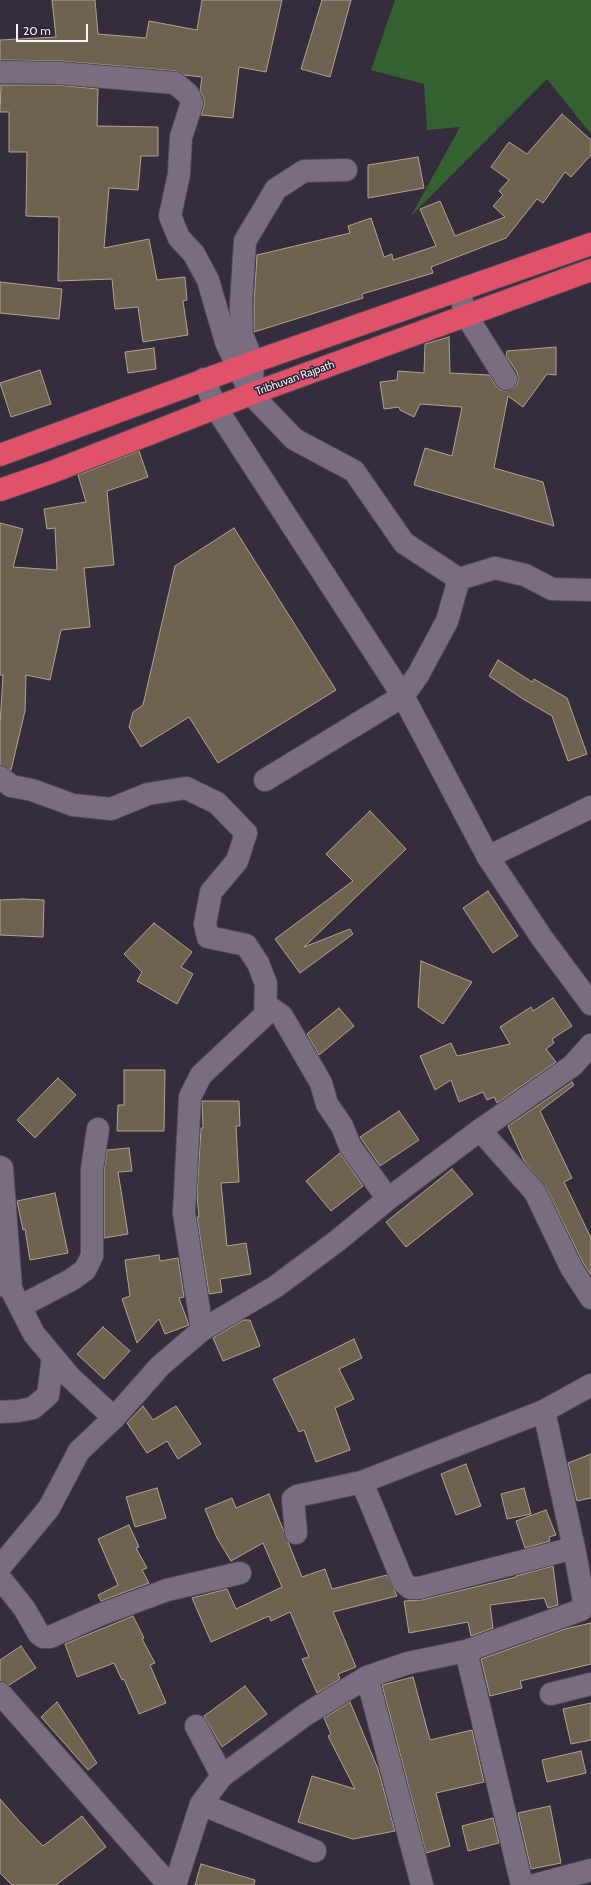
<!DOCTYPE html>
<html>
<head>
<meta charset="utf-8">
<style>
  body { margin:0 }
  #map { position:relative; width:591px; height:1885px; overflow:hidden; background:#362d3c; font-family:Cabin,sans-serif }
  canvas { display:block }
  .scale { position:absolute; left:16px; top:24px; width:72px; height:18px; box-sizing:border-box; border:2px solid #f8f2fc; border-top:0; padding-left:5px; font-size:12px; line-height:14px; white-space:nowrap; color:#f8f2fc; -webkit-text-stroke:3px #2c2332; paint-order:stroke }
</style>
</head>
<body>
<div id="map">
<canvas width="591" height="1885"></canvas>
<div class="scale">20 m</div>
</div>
<script>
const g = document.querySelector('canvas').getContext('2d');
g.lineJoin = 'round';
function fill(path, color) { g.fillStyle = color; g.fill(path, 'evenodd'); }
const toPath = rows => new Path2D(rows.map(r => 'M' + r).join(''));
function strokePath(path, color, width, dash) { g.strokeStyle = color; g.lineWidth = width; g.lineCap = dash ? 'butt' : 'round'; g.setLineDash(dash || []); g.stroke(path); }
function write(font, color, halo, rows, align = 'center') {
  g.font = font + ' Cabin,sans-serif'; g.lineWidth = 3; g.setLineDash([]); g.textBaseline = 'middle'; g.strokeStyle = halo; g.fillStyle = color; for (const [text, x, y, turn = 0] of rows) {
    g.save(); g.translate(x, y); g.rotate((+turn || 0) * Math.PI / 180); g.textAlign = isNaN(turn) ? turn : align; if (halo) g.strokeText(text, 0, 0); g.fillText(text, 0, 0); g.restore();
  }
}
fill(toPath([
  [395,0,591,0,591,134,547,79,411,216,460,127,427,130,424,84,371,70]
]), '#346132');
const building = toPath([
  [52,0,95,0,98,34,146,38,149,21,197,30,202,0,282,0,266,72,239,67,233,118,201,115,204,106,204,98,200,91,202,77,184,75,177,71,60,61,0,60,0,40,56,37,52,0],
  [322,0,351,0,330,77,301,69,322,0],
  [1,85,58,85,98,89,97,126,158,127,158,156,141,156,138,190,109,188,104,248,149,239,157,280,185,277,187,300,183,301,188,335,143,342,138,307,115,309,112,279,58,281,59,217,26,216,27,152,9,152,9,112,0,112,1,85],
  [562,114,591,140,591,155,571,177,565,172,543,203,537,199,506,238,431,267,433,273,362,294,363,298,254,332,254,304,257,255,350,233,348,226,371,218,384,257,392,254,393,260,436,246,420,209,440,201,455,236,505,217,493,206,503,195,499,191,509,180,491,167,509,142,527,154,562,114],
  [418,157,424,188,368,198,368,165,418,157],
  [0,282,62,289,59,319,0,313,0,282],
  [449,337,450,373,489,375,496,386,500,390,506,391,513,389,517,385,518,379,517,372,506,356,507,351,556,347,556,375,547,374,523,407,508,396,494,468,543,482,554,526,414,485,425,448,452,456,462,407,420,404,414,417,400,410,399,407,384,409,380,382,397,380,398,371,424,373,425,344,449,337],
  [154,348,156,369,128,373,125,352,154,348],
  [40,370,51,404,11,417,0,383,40,370],
  [139,451,148,477,107,491,114,565,84,568,90,627,61,630,50,680,26,675,25,711,11,770,0,765,0,724,3,675,0,675,0,523,23,529,13,567,57,570,55,528,47,529,44,509,86,502,78,475,139,451],
  [234,528,336,690,218,763,189,717,141,747,129,727,133,712,143,705,175,566,234,528],
  [498,660,532,682,534,679,567,698,587,754,568,761,552,716,523,699,489,676,498,660],
  [370,811,406,849,304,947,350,929,353,934,300,973,275,939,353,881,326,854,370,811],
  [488,891,518,936,493,953,463,908,488,891],
  [23,899,44,900,43,937,0,935,0,900,23,899],
  [154,923,192,952,181,967,193,974,177,1004,137,981,142,972,124,954,154,923],
  [421,961,472,982,443,1024,418,1007,421,961],
  [553,998,572,1026,552,1039,554,1043,546,1049,556,1062,497,1103,494,1097,487,1100,483,1092,459,1102,451,1080,435,1090,420,1056,451,1043,457,1056,510,1044,500,1027,531,1007,533,1011,553,998],
  [339,1008,354,1026,319,1055,307,1034,339,1008],
  [124,1070,165,1070,164,1131,117,1131,118,1105,124,1105,124,1070],
  [58,1078,76,1095,35,1138,17,1120,58,1078],
  [572,1082,574,1085,540,1111,572,1178,564,1182,591,1238,591,1275,583,1263,546,1187,524,1161,508,1126,572,1082],
  [202,1101,239,1101,240,1126,236,1126,239,1182,221,1183,227,1246,246,1243,251,1274,220,1279,222,1292,209,1294,197,1217,199,1217,197,1195,201,1128,203,1128,202,1101],
  [399,1111,419,1140,380,1166,360,1137,399,1111],
  [129,1148,132,1171,118,1172,128,1234,104,1238,104,1170,107,1150,129,1148],
  [340,1153,363,1186,331,1211,306,1181,340,1153],
  [452,1169,473,1194,406,1247,386,1222,452,1169],
  [55,1193,68,1253,30,1260,25,1229,23,1230,17,1201,55,1193],
  [159,1255,160,1261,178,1258,184,1297,179,1298,189,1325,165,1334,159,1319,137,1343,122,1299,130,1296,125,1260,159,1255],
  [243,1320,250,1320,260,1346,223,1361,213,1338,243,1320],
  [103,1327,130,1351,104,1379,77,1354,103,1327],
  [354,1339,362,1358,339,1369,354,1399,335,1408,350,1450,316,1462,304,1430,299,1432,273,1379,354,1339],
  [143,1406,153,1420,176,1406,201,1444,178,1459,167,1441,147,1453,127,1423,143,1406],
  [591,1454,591,1498,577,1501,568,1463,591,1454],
  [466,1464,481,1506,456,1515,441,1474,466,1464],
  [157,1488,166,1518,135,1527,126,1497,157,1488],
  [524,1488,531,1514,507,1519,501,1494,524,1488],
  [269,1494,302,1577,325,1569,332,1589,387,1575,397,1596,333,1612,356,1667,338,1674,340,1679,317,1693,302,1659,309,1657,290,1612,271,1621,269,1616,211,1642,192,1598,227,1589,236,1609,282,1587,263,1543,231,1561,217,1538,205,1509,232,1498,236,1508,269,1494],
  [546,1510,556,1535,549,1537,550,1541,525,1548,516,1521,546,1510],
  [129,1525,139,1547,136,1548,147,1568,142,1570,149,1583,101,1601,98,1595,118,1585,98,1539,129,1525],
  [553,1566,558,1605,548,1608,544,1598,490,1605,493,1628,471,1636,468,1622,409,1633,404,1601,422,1600,516,1577,516,1576,553,1566],
  [133,1616,144,1638,142,1639,155,1663,150,1665,166,1703,139,1714,124,1679,122,1680,114,1663,77,1677,65,1644,133,1616],
  [591,1623,591,1664,520,1681,522,1688,490,1696,481,1659,565,1629,591,1623],
  [21,1646,36,1668,9,1685,0,1681,0,1660,21,1646],
  [413,1677,430,1740,472,1730,484,1782,436,1793,450,1846,426,1853,382,1685,413,1677],
  [245,1686,267,1714,222,1747,204,1716,245,1686],
  [57,1702,97,1763,88,1770,41,1717,57,1702],
  [350,1702,378,1769,395,1831,353,1839,298,1822,312,1776,355,1789,328,1736,331,1734,324,1718,350,1702],
  [591,1703,591,1740,571,1744,563,1709,591,1703],
  [581,1751,586,1773,547,1782,542,1760,581,1751],
  [0,1799,19,1821,43,1846,82,1816,106,1847,56,1885,12,1885,0,1873,0,1799],
  [550,1806,561,1863,531,1869,518,1813,550,1806],
  [493,1818,499,1843,468,1851,462,1826,493,1818],
  [201,1864,255,1880,254,1885,195,1885,201,1864]
]);
fill(building, '#6e6351');
strokePath(building, '#b0a491', 1);
const minor = toPath([
  [0,72,59,73,175,83,188,94,192,103,181,137,179,174,170,216,179,238,194,254,208,280,226,342,251,394,294,439,354,471,404,543,459,579,447,621,418,675,403,696,265,780],
  [459,291,466,315,506,379],
  [204,379,216,408,403,696,488,857,542,938,591,1004],
  [252,381,253,362,242,335,241,304,245,241,276,189,304,171,346,170],
  [459,579,495,568,525,575,552,589,591,590],
  [0,777,11,786,32,790,73,805,111,809,148,794,186,788,217,803,246,833,237,861,211,892,205,924,208,937,246,945,258,963,266,984,265,1015,201,1075,190,1097,184,1213,202,1330],
  [488,857,591,807],
  [266,1005,282,1016,321,1083,327,1104,342,1126,350,1146,388,1199],
  [480,1130,535,1192,572,1269,591,1298],
  [0,1167,2,1168,11,1289],
  [0,1283,11,1289,34,1334,70,1377,114,1418],
  [21,1306,71,1280,85,1270,92,1256,92,1169,98,1129],
  [544,1411,574,1548,419,1588,410,1588,403,1582,362,1482,544,1411,591,1385],
  [0,1412,18,1411,33,1408,48,1395,53,1357],
  [296,1533,293,1499,297,1496,362,1482],
  [0,1567,49,1508,79,1451,114,1418,160,1366,202,1330,275,1287,337,1241,388,1199,480,1130,572,1066,591,1045],
  [0,1578,24,1608,39,1634,43,1637,50,1637,102,1614,167,1590,240,1573],
  [466,1651,581,1610,584,1601,574,1548],
  [367,1677,422,1885],
  [0,1693,169,1885],
  [551,1694,591,1684],
  [196,1726,222,1776],
  [201,1804,315,1851],
  [175,1885,201,1804,222,1776,305,1715,367,1677,408,1663,466,1651,522,1885],
  [535,1885,591,1870]
]);
const highway = toPath([
  [0,455,253,362,591,244],
  [0,490,52,472,251,394,591,270]
]);
strokePath(minor, '#524a57', 24);
strokePath(highway, '#524a57', 24);
strokePath(minor, '#796e80', 22);
strokePath(highway, '#df5269', 22);
write('11px', '#f8f2fc', '#2c2332', [
  ["Tribhuvan Rajpath",295,378,-20]
]);
</script>
</body>
</html>
